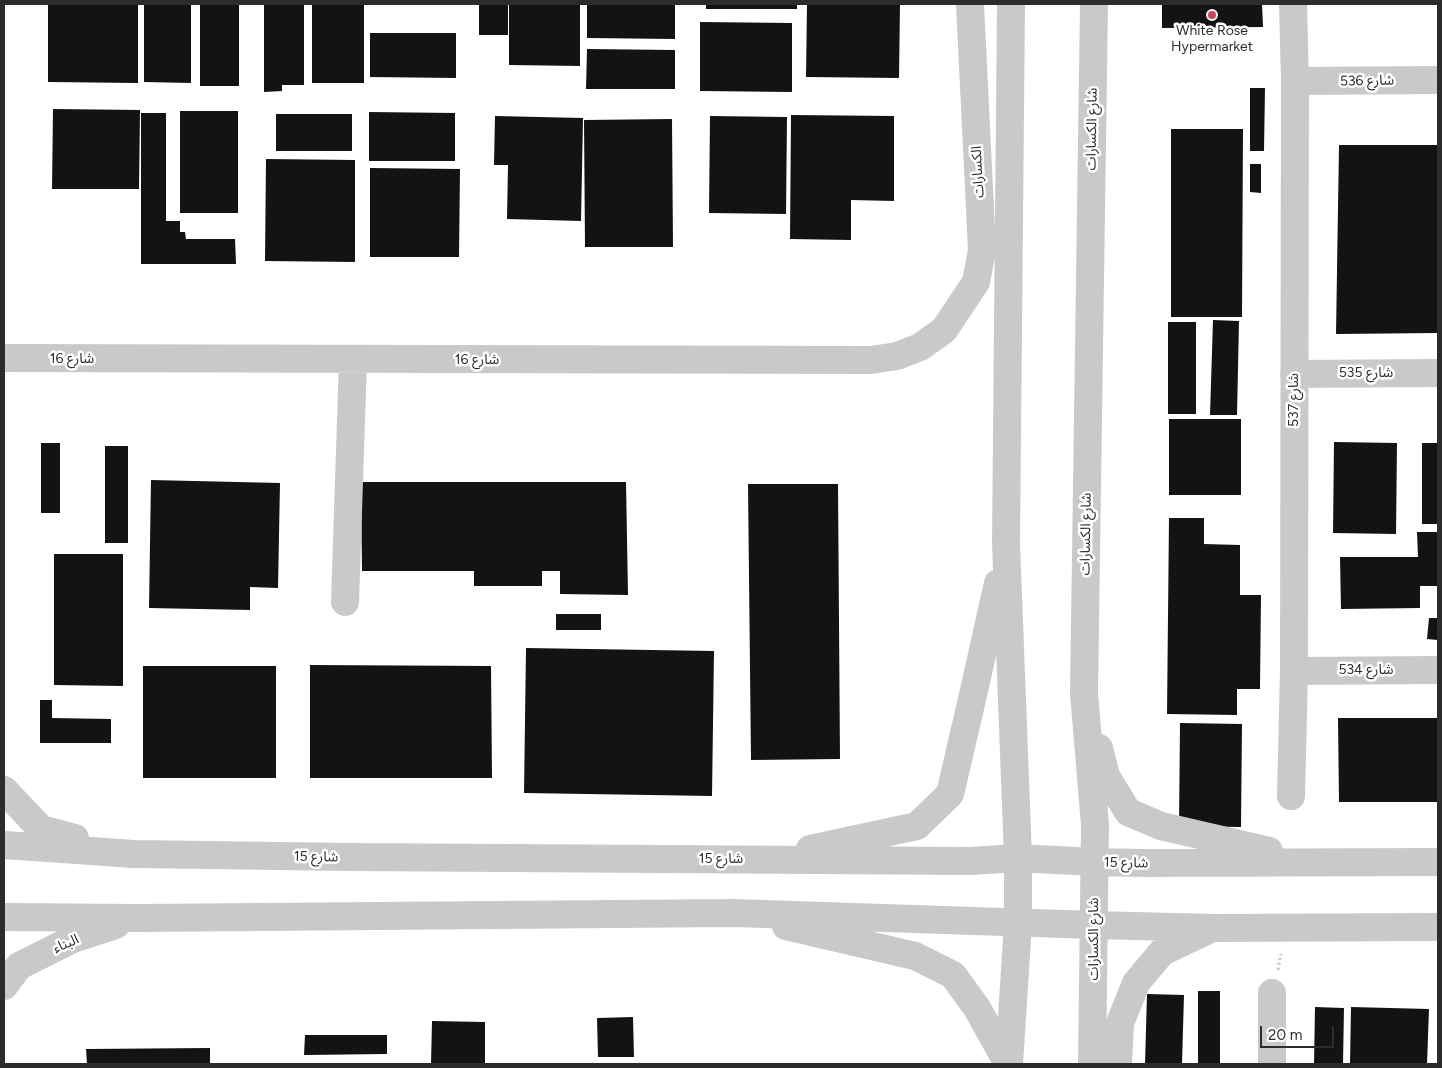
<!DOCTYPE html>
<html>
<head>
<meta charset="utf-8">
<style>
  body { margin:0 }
  #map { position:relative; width:1442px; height:1068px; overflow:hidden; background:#fff; font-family:Figtree,sans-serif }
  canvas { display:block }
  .frame { position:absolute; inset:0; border:5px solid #2c2c2c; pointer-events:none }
  .scale { position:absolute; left:1260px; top:1026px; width:74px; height:22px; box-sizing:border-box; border:2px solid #2c2c2c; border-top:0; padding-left:6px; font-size:15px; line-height:18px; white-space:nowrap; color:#2c2c2c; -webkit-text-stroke:4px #fff; paint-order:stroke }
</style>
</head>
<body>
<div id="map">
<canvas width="1442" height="1068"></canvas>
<div class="frame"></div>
<div class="scale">20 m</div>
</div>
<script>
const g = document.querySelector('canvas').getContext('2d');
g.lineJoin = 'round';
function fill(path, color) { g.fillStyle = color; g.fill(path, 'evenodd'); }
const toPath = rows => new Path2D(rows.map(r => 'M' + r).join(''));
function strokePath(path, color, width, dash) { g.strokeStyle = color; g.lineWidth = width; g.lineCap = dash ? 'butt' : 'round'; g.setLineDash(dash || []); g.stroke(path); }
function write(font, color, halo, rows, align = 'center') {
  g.font = font + ' Figtree,"Noto Sans Arabic",sans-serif'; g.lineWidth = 5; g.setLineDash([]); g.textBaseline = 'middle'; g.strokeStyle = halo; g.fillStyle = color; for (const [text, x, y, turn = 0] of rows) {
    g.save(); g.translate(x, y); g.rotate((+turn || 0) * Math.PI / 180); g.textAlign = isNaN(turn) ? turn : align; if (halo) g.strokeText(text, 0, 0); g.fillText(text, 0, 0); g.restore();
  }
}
fill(toPath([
  [48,4,138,4,138,83,48,82],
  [144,4,191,4,191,83,144,82],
  [200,4,239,4,239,86,200,86],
  [264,4,304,4,304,85,282,85,282,91,264,92],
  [312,4,364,4,364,83,312,83],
  [479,4,508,4,508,35,479,35],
  [509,4,580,4,580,66,509,65],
  [587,4,675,4,675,39,587,38],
  [706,4,797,4,797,9,706,9],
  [807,4,900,4,899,78,806,77],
  [1162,4,1262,4,1263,27,1162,28],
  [700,22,792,23,792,92,700,91],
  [370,33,456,33,456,78,370,77],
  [587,49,675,50,675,89,586,89],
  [1250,88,1265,88,1264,151,1250,151],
  [53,109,140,110,139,189,52,189],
  [180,111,238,111,238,213,180,213],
  [369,112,455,113,455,161,369,161],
  [141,113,166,113,166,221,180,221,180,232,185,232,186,239,235,239,236,264,141,264],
  [276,114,352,114,352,151,276,151],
  [791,115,894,116,894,201,851,200,851,240,790,239],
  [495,116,583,118,581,221,507,219,508,165,494,165],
  [710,116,787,117,786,214,709,213],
  [672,119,673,247,585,247,584,120],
  [1171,129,1243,129,1242,317,1171,317],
  [1339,145,1438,145,1438,333,1336,334],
  [266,159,355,160,355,262,265,261],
  [1250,164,1261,164,1261,193,1250,192],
  [370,168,460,169,459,257,370,257],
  [1213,320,1239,321,1237,415,1210,415],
  [1168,322,1196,322,1196,414,1168,414],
  [1169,419,1241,419,1241,495,1169,495],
  [1334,442,1397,443,1396,534,1333,533],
  [41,443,60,443,60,513,41,513],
  [1422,443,1438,443,1438,524,1422,524],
  [105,446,128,446,128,543,105,543],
  [151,480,280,483,278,588,250,587,250,610,149,608],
  [361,482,626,482,628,595,560,594,560,571,542,571,542,586,474,586,474,571,362,571],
  [748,484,838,484,840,759,751,760],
  [1169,518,1204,518,1204,544,1240,545,1240,595,1261,595,1260,689,1237,689,1237,715,1167,714],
  [1417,532,1438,532,1438,586,1420,586,1420,608,1341,609,1340,557,1418,557],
  [54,554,123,554,123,686,54,685],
  [556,614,601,614,601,630,556,630],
  [1429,618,1438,618,1438,640,1427,639],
  [526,648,714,651,712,796,524,793],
  [310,665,491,666,492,778,310,778],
  [143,666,276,666,276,778,143,778],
  [40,700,52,700,52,718,111,719,111,743,40,743],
  [1338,718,1438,718,1438,802,1339,802],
  [1180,723,1242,724,1241,827,1179,826],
  [1198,991,1220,991,1220,1064,1198,1064],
  [1147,994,1184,995,1182,1064,1145,1064],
  [1315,1007,1344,1008,1343,1064,1314,1064],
  [1351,1007,1429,1009,1427,1064,1350,1064],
  [633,1017,634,1057,598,1057,597,1018],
  [432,1021,485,1022,485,1064,431,1064],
  [305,1035,387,1035,387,1054,304,1055],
  [210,1048,210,1064,87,1064,86,1049]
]), '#131313');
strokePath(toPath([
  [1278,970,1281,954]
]), '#c9c9c9', 3, [2.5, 2.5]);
strokePath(toPath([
  [1295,81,1438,80],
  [4,358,871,360,897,356,920,347,944,330,976,282,982,250,970,4],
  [1294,374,1438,373],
  [345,602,353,360],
  [1294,671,1438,670],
  [1099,748,1106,776,1128,812,1161,826,1269,851],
  [4,790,41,829,75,838],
  [1291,796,1294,671,1295,81,1293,4],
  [4,845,134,854,351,857,970,861,1018,858,1094,862,1144,863,1438,862],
  [810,849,917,826,950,794,973,695,998,583],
  [4,917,139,918,734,913,1094,925,1214,928,1438,927],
  [786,926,915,956,953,975,977,1008,1008,1064],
  [4,986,19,966,73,939,116,925],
  [1009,1064,1018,923,1018,858,1006,543,1011,4],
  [1092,1064,1095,825,1084,693,1094,4],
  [1118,1064,1120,1023,1136,983,1162,952,1210,929],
  [1272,1064,1272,993]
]), '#c9c9c9', 28);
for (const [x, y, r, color] of [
  [1212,15,5,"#ce4357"]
]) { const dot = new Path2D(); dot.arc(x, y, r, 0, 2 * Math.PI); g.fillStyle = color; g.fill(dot); strokePath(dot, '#fff', 2); }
write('14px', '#2c2c2c', '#fff', [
  ["White Rose",1212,31],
  ["Hypermarket",1212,47]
]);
write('14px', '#2c2c2c', '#fff', [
  ["شارع 536",1367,81,-1],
  ["شارع الكسارات",1092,129,-89],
  ["الكسارات",978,172,-93],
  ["شارع 16",72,359],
  ["شارع 16",477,360],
  ["شارع 535",1366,373],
  ["شارع 537",1294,400,-90],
  ["شارع الكسارات",1086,534,-89],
  ["شارع 534",1366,670],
  ["شارع 15",316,857,1],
  ["شارع 15",721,859],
  ["شارع 15",1126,863,1],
  ["شارع الكسارات",1094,939,-90],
  ["البناء",66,944,-24]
]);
</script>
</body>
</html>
